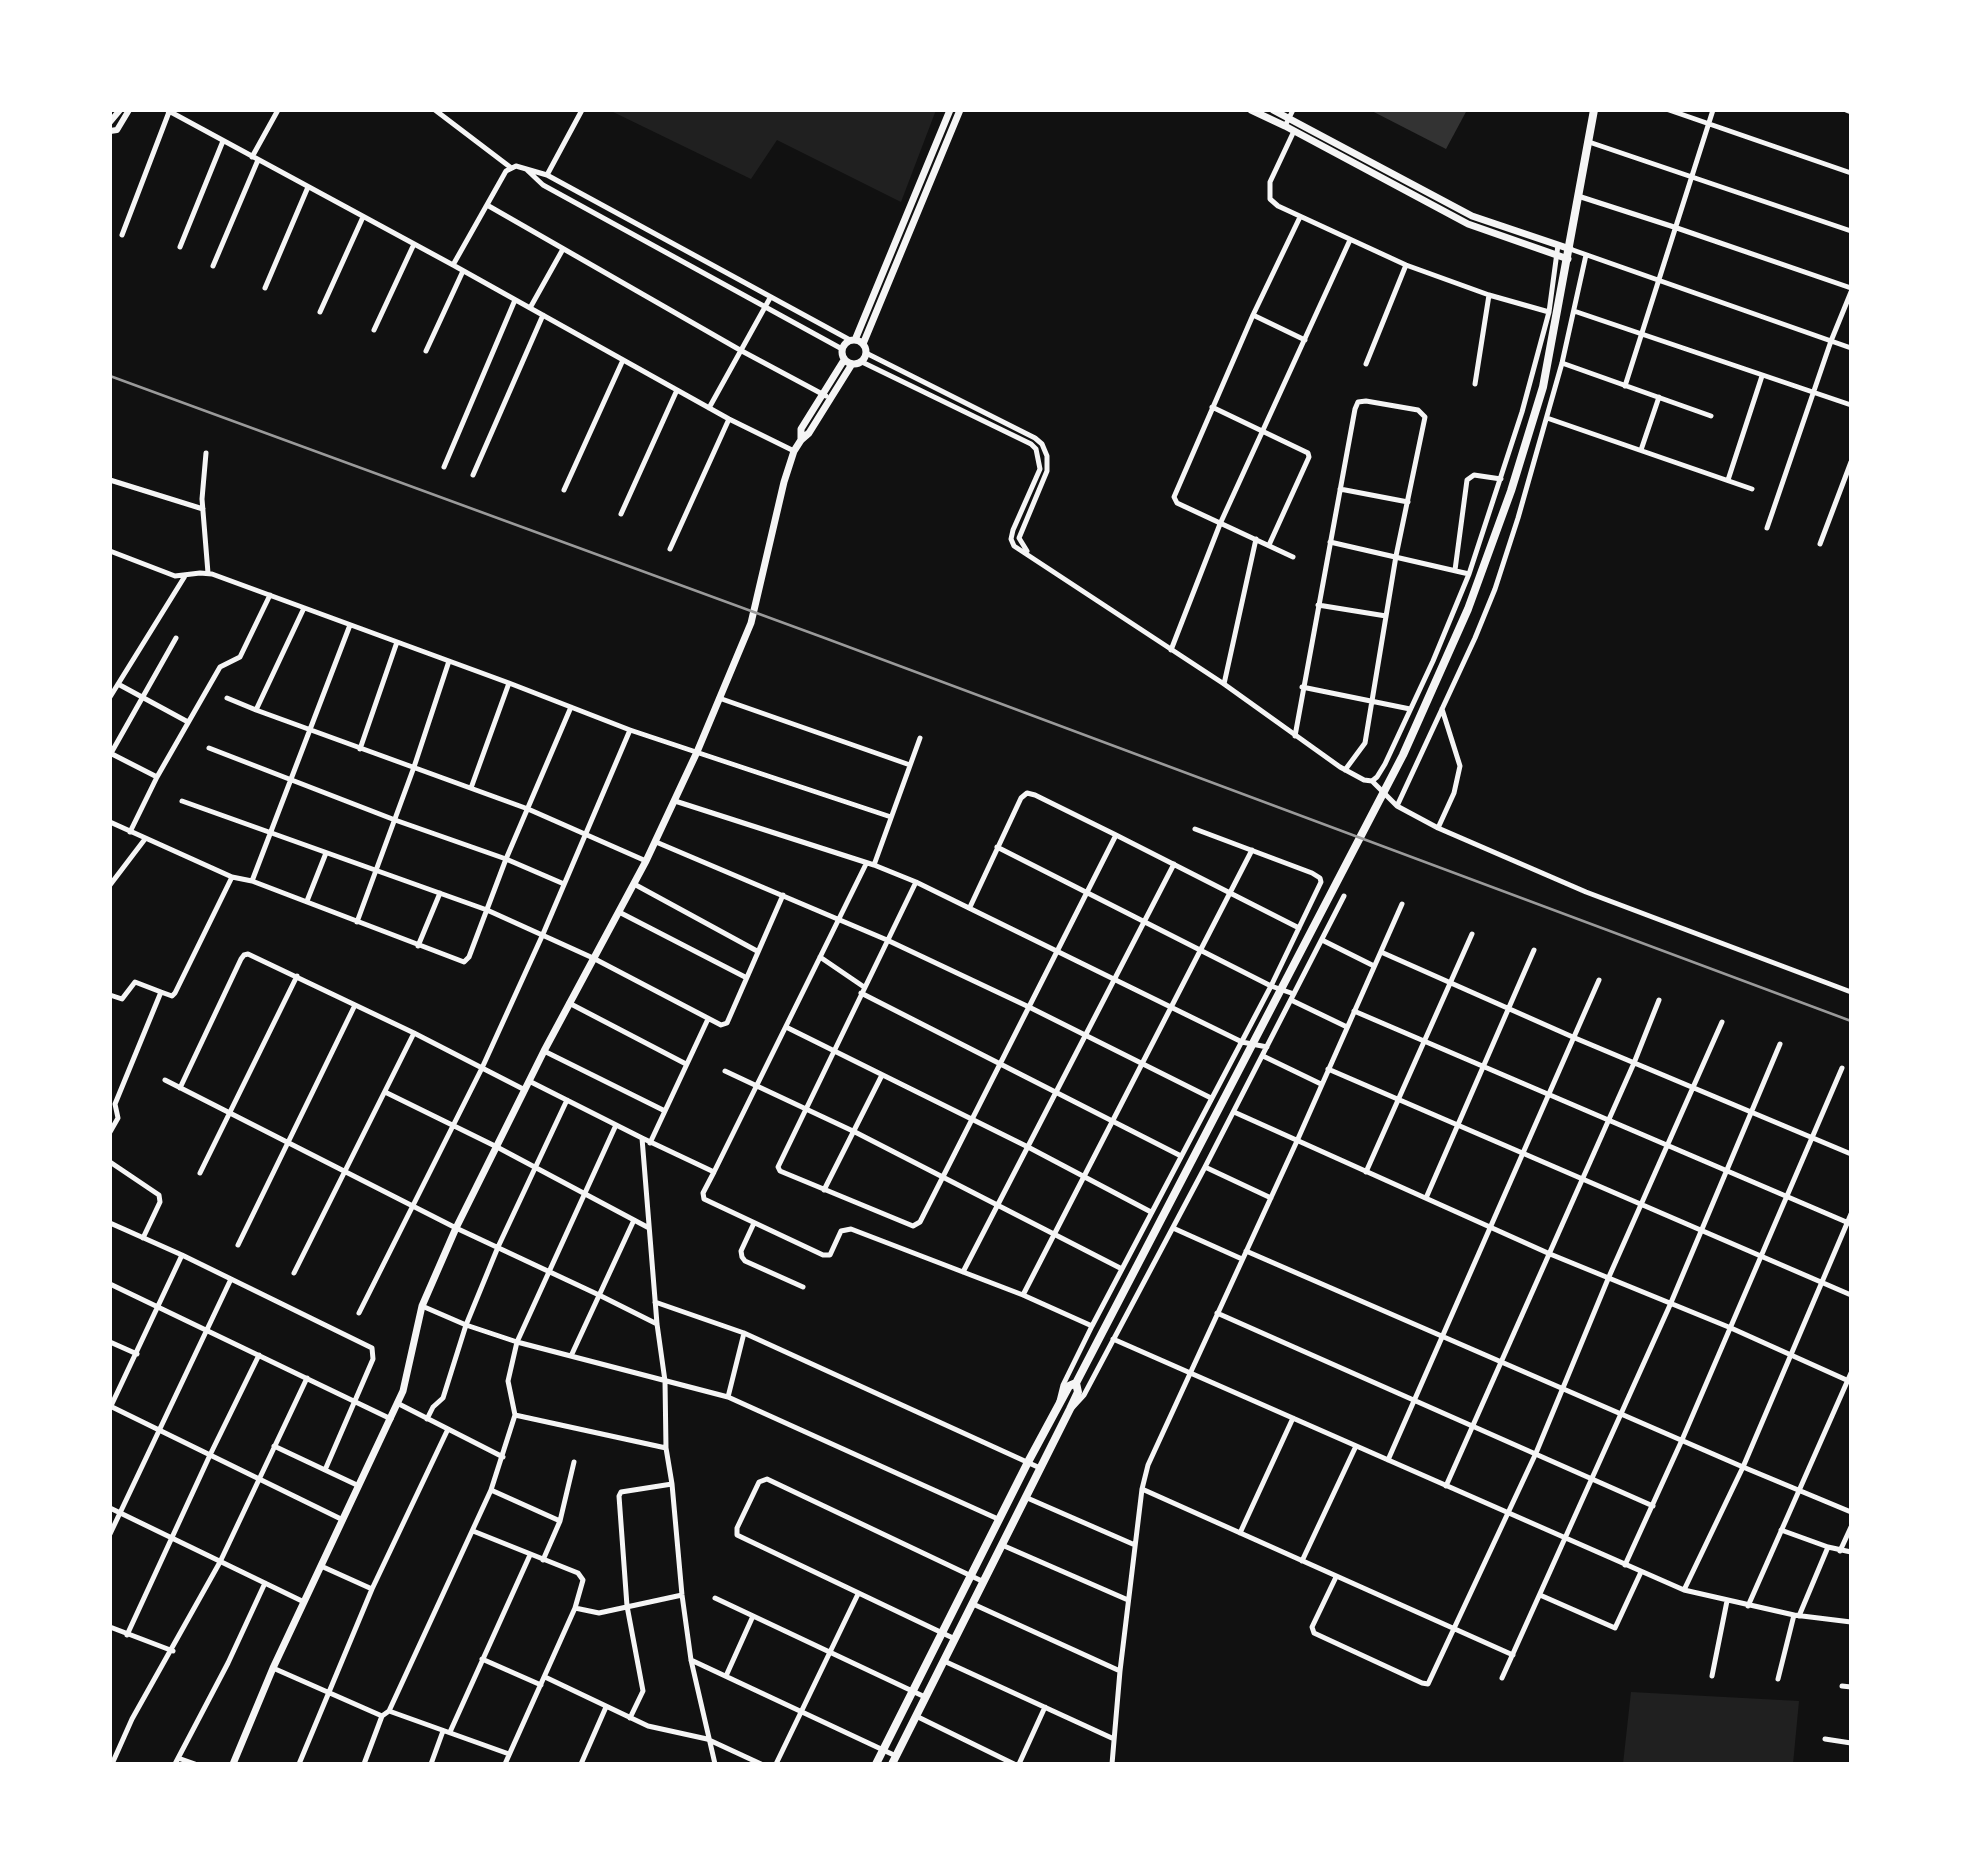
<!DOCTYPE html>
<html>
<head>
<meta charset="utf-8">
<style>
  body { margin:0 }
  #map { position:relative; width:1961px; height:1874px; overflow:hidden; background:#111; font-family:Jost,sans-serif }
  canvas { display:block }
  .frame { position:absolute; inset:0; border:112px solid #fff; pointer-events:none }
</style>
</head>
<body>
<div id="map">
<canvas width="1961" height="1874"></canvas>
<div class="frame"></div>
</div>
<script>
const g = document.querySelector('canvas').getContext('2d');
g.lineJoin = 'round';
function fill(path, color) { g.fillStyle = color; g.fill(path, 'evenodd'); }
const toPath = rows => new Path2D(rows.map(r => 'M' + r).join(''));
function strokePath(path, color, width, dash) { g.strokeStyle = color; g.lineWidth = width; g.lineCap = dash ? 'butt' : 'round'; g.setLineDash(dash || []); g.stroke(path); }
fill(toPath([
  [609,110,936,110,901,202,777,140,751,179],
  [1631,1692,1799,1701,1793,1764,1623,1764]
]), '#202020');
fill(toPath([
  [1370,110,1467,110,1446,149]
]), '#333');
strokePath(toPath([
  [167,110,453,265,729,419,794,451],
  [435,110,510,167],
  [1669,110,1851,173],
  [1846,110,1851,112],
  [1285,126,1293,110],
  [1294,131,1270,182,1270,199,1278,206,1406,265,1489,295,1549,312],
  [1589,142,1851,231],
  [252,157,278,110],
  [526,169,543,185,842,349],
  [547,175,582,110],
  [1578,196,1674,227,1851,288],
  [487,205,740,350,826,396],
  [122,235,169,112],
  [180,247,223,141],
  [1570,249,1851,348],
  [1586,255,1562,363,1518,518,1495,589,1475,638,1397,806,1438,828,1586,892,1851,992],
  [453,265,506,171,516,166,547,175,850,340],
  [213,266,258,160],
  [265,288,308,187],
  [530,308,563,249],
  [1574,311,1851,405],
  [320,312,363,217],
  [1253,315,1305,340],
  [374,330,414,244],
  [426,351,463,271],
  [866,353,1035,438,1042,444,1047,456,1047,471,1019,538,1027,551],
  [862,362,1031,444,1036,449,1040,469,1013,530,1011,539,1014,546,1224,684,1340,767,1364,780,1372,781,1377,777,1385,764,1433,661,1469,574,1522,412,1549,312,1558,245],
  [1562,363,1711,416],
  [1366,364,1406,265],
  [1475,384,1489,295],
  [1625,386,1713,110],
  [1212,407,1308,453,1309,457,1269,545],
  [709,408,770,298],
  [1547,418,1752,489],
  [1641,450,1659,397],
  [206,453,202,499,208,573],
  [444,467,515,300],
  [473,475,543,315],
  [110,480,203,509],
  [1728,480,1762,376],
  [1340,489,1408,502],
  [564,490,623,360],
  [621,514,677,390],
  [1767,528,1831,341,1851,292],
  [1330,542,1469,574],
  [1820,544,1851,462],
  [670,549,729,419],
  [110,551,175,576,200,573,212,574,509,683,630,730,891,817],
  [1293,557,1177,503,1174,497,1253,315,1300,217],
  [1455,570,1467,480,1474,475,1501,479],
  [1318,605,1386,616],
  [304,608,256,710,528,809,646,861],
  [1171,650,1220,524,1350,240],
  [118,684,188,722],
  [1224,684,1256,539],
  [1302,687,1410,709],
  [110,697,185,576],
  [227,698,256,710],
  [719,698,910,765],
  [1295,736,1355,409,1358,402,1366,401,1418,410,1425,417,1396,556,1365,743,1345,770],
  [209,748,395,820,506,859,564,884],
  [360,749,397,642],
  [110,753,157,777],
  [110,755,176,638],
  [1372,781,1397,806],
  [471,788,509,683],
  [182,801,487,910,593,958,721,1025,727,1023,783,895],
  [675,801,874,865,916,882,1242,1042,1267,1047],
  [110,822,232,877,175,993,172,996,161,992,115,1104,118,1118,110,1132],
  [1438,828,1454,793,1460,766,1442,709],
  [130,832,157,777,220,667,240,657,270,595],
  [656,842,887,940,1029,1007,1211,1098],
  [997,847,1271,986,1294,994],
  [874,865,920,738],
  [232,877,252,881,464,962,469,957,506,859,571,707],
  [252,881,350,625],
  [916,882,778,1167,780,1171,913,1226,920,1222,1116,835],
  [634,884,757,951],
  [110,885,145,839],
  [307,901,326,853],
  [970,907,1021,798,1027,793,1035,795,1116,835,1299,928],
  [619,912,745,977],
  [357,922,414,767,449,661],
  [1322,940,1374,966],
  [418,946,440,893],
  [1381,952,1575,1038,1851,1154],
  [820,957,864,987],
  [861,993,1181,1156],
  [110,995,122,999,135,982,161,992],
  [1291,1000,1347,1027],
  [569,1003,686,1064],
  [1354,1011,1851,1224],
  [786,1027,1028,1147,1151,1212],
  [544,1051,665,1111],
  [1263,1056,1321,1084],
  [1328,1069,1851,1295],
  [725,1071,855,1132,1122,1269],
  [165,1080,456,1228,599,1295,657,1324],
  [529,1081,642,1138,657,1324,665,1381,666,1448,672,1484,682,1595,691,1660,715,1764],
  [180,1088,241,959,244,955,248,954,414,1033,525,1090],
  [385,1092,497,1147,649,1228],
  [1234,1112,1550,1254,1731,1328,1851,1382],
  [642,1138,714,1172,866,864],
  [650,1143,708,1019],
  [110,1162,159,1195,160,1202,143,1238],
  [1205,1167,1271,1198],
  [714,1172,703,1193,704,1199,823,1255,830,1255,841,1231,851,1229,1023,1295,1092,1326],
  [1366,1172,1472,934],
  [200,1173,297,976],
  [824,1190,882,1075],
  [1426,1198,1534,950],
  [110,1223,182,1255,372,1348,373,1359,325,1470],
  [754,1223,741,1251,742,1257,745,1261,803,1287],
  [1173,1228,1242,1259],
  [238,1245,355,1005],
  [1246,1251,1743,1467,1851,1512],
  [963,1272,1174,864],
  [294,1273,414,1033],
  [110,1284,391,1419],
  [1023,1295,1252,850],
  [655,1302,744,1333,1040,1468],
  [422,1306,466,1325,517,1342,728,1397,998,1519],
  [359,1313,482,1068,543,934,630,730],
  [1217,1313,1653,1506],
  [1113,1339,1684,1590,1794,1615,1851,1622],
  [110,1342,137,1354],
  [571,1356,634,1220],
  [728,1397,744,1333],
  [1059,1401,1063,1385,1092,1326,1271,986,1321,882,1320,878,1312,873,1195,829],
  [397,1403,503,1457],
  [110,1406,343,1520],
  [1073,1407,1084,1395,1205,1167,1344,896],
  [110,1408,182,1255],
  [515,1415,666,1448],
  [427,1419,433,1407,443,1398,466,1325,498,1247,567,1100],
  [274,1446,359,1486],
  [1388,1460,1599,980],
  [1446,1486,1634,1063,1659,1000],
  [1142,1489,1513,1655],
  [491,1490,560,1521,574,1462],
  [1025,1497,1135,1545],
  [110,1508,304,1602],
  [1781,1530,1828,1547,1851,1552],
  [473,1531,578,1573,583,1580,575,1608,599,1613,682,1595],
  [1240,1533,1293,1418],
  [110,1534,231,1279],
  [1002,1545,1128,1600],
  [1840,1551,1851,1527],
  [543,1560,560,1521],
  [1302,1561,1356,1446],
  [1625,1565,1682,1440,1842,1068],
  [321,1566,372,1589],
  [1336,1577,1312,1627,1314,1633,1422,1683,1428,1684,1536,1453,1608,1279,1722,1022],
  [1684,1590,1743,1467,1851,1214],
  [1540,1595,1615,1628,1641,1572],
  [715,1598,925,1697],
  [973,1604,1120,1671],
  [1748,1606,1851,1373],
  [1799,1616,1828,1547],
  [110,1627,173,1651],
  [127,1635,210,1455,259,1355],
  [955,1639,737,1535,737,1528,759,1482,767,1479,984,1582],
  [482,1659,541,1685],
  [691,1660,896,1756],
  [944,1661,1114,1739],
  [273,1668,382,1716,389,1711,509,1754],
  [726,1676,753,1616],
  [1712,1676,1727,1601],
  [545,1677,648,1726,707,1739,761,1764],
  [1502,1678,1670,1305,1780,1044],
  [1778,1679,1794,1615],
  [1842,1686,1851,1687],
  [389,1711,491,1490,515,1415,508,1381,517,1342,616,1125],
  [916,1716,1014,1764],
  [630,1718,643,1691,627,1606,619,1496,621,1492,672,1484],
  [450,1732,530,1555],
  [1825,1739,1851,1743],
  [178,1758,195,1764],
  [112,1764,132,1719,220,1562,307,1378],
  [175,1764,228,1663,265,1583],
  [299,1764,372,1589,448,1429],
  [364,1764,382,1716],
  [431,1764,443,1731],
  [505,1764,575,1608],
  [581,1764,606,1707],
  [776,1764,858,1594],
  [1019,1764,1045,1707],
  [1112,1764,1120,1671,1142,1489,1148,1465,1297,1141,1402,904]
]), '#f5f5f5', 5);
strokePath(toPath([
  [110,122,120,110],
  [110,131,117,130,129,110]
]), '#f5f5f5', 6);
strokePath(toPath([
  [1251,110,1285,126,1468,224,1568,259],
  [1273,110,1472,216,1570,249],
  '842 352a12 12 0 1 1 24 0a12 12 0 1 1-24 0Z',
  [855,340,950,110],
  [863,344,960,110],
  [801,440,801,429,844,360],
  [233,1764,273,1668,403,1391,422,1306,456,1228,544,1051,646,861,697,752,751,623,784,482,794,451,801,440,809,433,852,364]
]), '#f5f5f5', 7);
strokePath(toPath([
  [876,1764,1028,1462,1069,1386,1076,1383,1403,755,1468,609,1511,491,1543,387,1594,110],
  [892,1764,1070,1409,1078,1392,1076,1383]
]), '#f5f5f5', 8);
strokePath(toPath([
  [110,376,822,637,1851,1021]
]), '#9a9a9a', 2.5);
</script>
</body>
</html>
